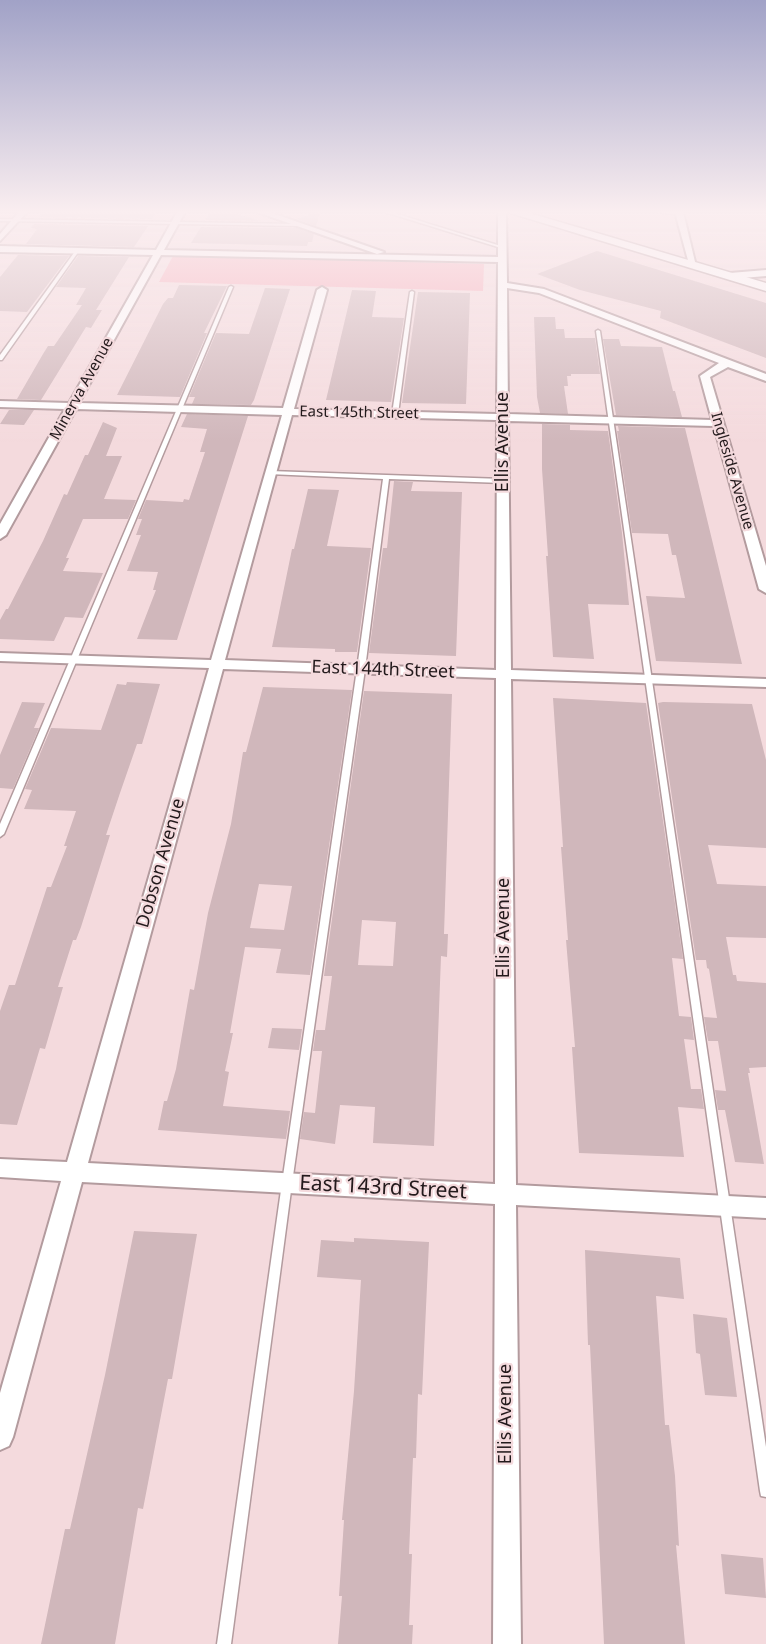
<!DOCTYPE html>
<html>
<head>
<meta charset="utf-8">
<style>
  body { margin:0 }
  canvas { display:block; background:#f4dadd }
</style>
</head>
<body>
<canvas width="766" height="1644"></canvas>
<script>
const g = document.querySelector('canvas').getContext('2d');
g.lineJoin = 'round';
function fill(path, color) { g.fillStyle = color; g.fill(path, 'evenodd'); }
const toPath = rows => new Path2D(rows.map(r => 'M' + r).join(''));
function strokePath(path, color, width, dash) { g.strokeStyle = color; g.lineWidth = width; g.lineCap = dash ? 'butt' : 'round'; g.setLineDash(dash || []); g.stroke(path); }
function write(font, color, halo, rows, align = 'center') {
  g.font = font + ' "Noto Sans",sans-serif'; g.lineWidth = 4.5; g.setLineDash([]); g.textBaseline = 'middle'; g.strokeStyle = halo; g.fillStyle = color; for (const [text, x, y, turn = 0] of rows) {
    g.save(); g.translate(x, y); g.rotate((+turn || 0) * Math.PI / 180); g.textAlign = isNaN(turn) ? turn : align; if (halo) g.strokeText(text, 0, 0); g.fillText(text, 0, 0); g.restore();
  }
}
fill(toPath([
  [173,256,484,264,483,291,159,282]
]), '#f7abb8');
fill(toPath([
  [43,212,156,212,152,219,39,217],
  [210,212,231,212,261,221,205,220],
  [317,212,320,212,316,226,296,219],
  [34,224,148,226,134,247,26,244,37,229,31,228],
  [201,227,297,228,314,234,312,242,308,242,307,246,191,243],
  [597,251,766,303,766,358,660,318,661,311,580,290,537,274],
  [18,255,69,256,27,312,0,311,0,277],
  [78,256,129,257,96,310,102,310,94,323,91,328,86,327,41,400,17,399,43,354,48,346,54,346,82,305,76,305,86,288,56,287],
  [179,285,227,286,204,333,207,333,180,397,117,395,163,304,168,298,173,298],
  [265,288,290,289,254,400,251,405,192,404,195,397,189,397,216,333,249,334],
  [352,290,376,291,372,317,404,318,391,402,326,400],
  [418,292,470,293,466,404,402,403],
  [534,317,555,317,556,329,564,329,565,338,595,338,600,374,571,374,571,376,567,376,568,386,564,386,568,414,540,413,537,397],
  [603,339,619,339,621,346,662,347,673,391,675,391,682,417,616,415],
  [9,410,34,410,24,425,0,424],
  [187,414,248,416,177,640,137,639,156,590,153,590,158,572,127,571,141,535,136,535,142,519,138,519,146,500,183,502,184,499,189,500,205,452,200,452,207,429,181,427],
  [103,422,117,428,106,456,122,456,104,499,136,500,128,519,83,519,66,558,69,558,63,571,103,573,93,596,83,618,65,617,54,641,0,639,0,620,6,609,8,609,43,541,64,494,67,495,85,455,88,455],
  [542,424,570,425,570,430,608,431,622,533,629,605,588,604,594,659,553,657,546,556,548,556,542,469],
  [618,426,685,428,742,664,656,661,646,596,685,598,676,555,672,555,668,534,632,533,617,431,619,431],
  [394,481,413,482,411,491,462,492,456,656,369,653,383,548,387,548],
  [308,489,339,490,327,546,371,548,357,652,335,652,335,649,272,647,292,549,294,549],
  [127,682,160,684,142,744,137,744,120,793,106,835,110,835,81,927,76,940,73,940,58,987,63,987,45,1049,40,1048,17,1125,0,1124,0,1011,9,985,15,985,47,887,51,887,67,846,64,846,76,811,24,809,32,790,25,789,51,728,101,730,117,684,126,685],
  [263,687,352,690,310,975,276,973,281,949,245,947,230,1033,233,1033,225,1071,229,1072,223,1106,290,1111,286,1139,158,1130,164,1101,167,1101,176,1069,190,989,194,990,208,913,231,824,243,752,246,752],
  [259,884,292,886,284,930,250,928],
  [364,691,452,694,444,934,448,934,447,957,441,956,434,1146,373,1143,375,1107,340,1105,335,1144,300,1139,304,1112,315,1113,322,1051,313,1051,316,1030,325,1030,332,976,324,976],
  [362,920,396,922,393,966,358,965],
  [553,698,646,703,683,959,672,958,679,1016,691,1017,694,1040,684,1039,691,1089,701,1089,704,1109,678,1107,684,1157,579,1153,572,1047,575,1047,566,940,568,940,561,847,563,847],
  [22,702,45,703,34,728,39,728,13,789,0,788,0,755],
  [663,702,752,704,766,760,766,848,708,845,717,884,766,886,766,938,726,937,733,975,736,975,737,981,766,983,766,1067,749,1068,750,1073,748,1073,764,1164,735,1162,725,1110,718,1110,715,1090,726,1091,718,1041,708,1041,704,1017,717,1018,709,969,707,968,706,960,696,960,658,703],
  [272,1028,302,1029,299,1050,268,1048],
  [134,1231,197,1234,172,1379,168,1379,143,1509,138,1508,115,1644,41,1644,65,1529,70,1529,105,1375],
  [354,1238,429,1242,422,1395,418,1394,416,1458,413,1458,409,1554,412,1554,409,1625,413,1625,412,1644,338,1644,342,1596,339,1596,344,1520,342,1520,354,1391,361,1280,317,1277,321,1240,354,1242],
  [585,1250,680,1258,684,1299,656,1296,665,1425,669,1425,675,1476,679,1546,676,1545,685,1644,604,1644,590,1345,588,1345],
  [693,1314,727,1318,737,1397,705,1395,700,1354,696,1353],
  [721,1554,763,1558,766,1598,725,1594]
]), '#d0b7bb');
const lane = toPath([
  [385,212,391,212,504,247,501,248,385,212],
  [659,212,672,212,681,214,679,215,659,212],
  [0,219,299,224,301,225,299,226,0,221,0,219],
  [76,250,79,251,2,360,0,360,0,355,76,250],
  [231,286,233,287,4,834,0,837,0,824,229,287,231,286],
  [412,291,414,292,398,414,395,416,392,414,410,292,412,291],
  [598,330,600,331,766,1447,766,1497,761,1496,760,1491,596,331,598,330],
  [270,471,503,479,506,481,503,483,389,479,365,669,292,1183,231,1644,217,1644,282,1183,357,669,383,479,268,474,267,473,270,471]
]);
const street = toPath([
  [19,212,27,212,0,241,0,234,19,212],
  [177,212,185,212,164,250,498,257,498,212,506,212,507,283,544,289,766,374,766,381,728,367,710,377,766,566,766,593,759,589,714,426,508,421,511,670,766,679,766,687,511,679,516,1185,766,1198,766,1218,516,1205,521,1644,493,1644,495,1204,82,1182,13,1437,9,1446,0,1450,0,1393,61,1181,0,1177,0,1159,67,1162,209,668,0,661,0,653,211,660,282,415,76,409,6,535,0,539,0,524,65,409,0,407,0,401,69,403,153,255,0,252,0,246,156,250,177,212],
  [161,255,498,262,497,414,294,409,327,290,322,287,317,290,283,408,79,403,161,255],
  [507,288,539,293,719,363,700,376,712,420,508,414,507,288],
  [292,415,497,420,496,670,225,660,292,415],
  [223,669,496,678,495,1184,88,1163,223,669],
  [257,212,269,212,384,252,377,254,257,212],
  [675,212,683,212,696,266,689,264,675,212],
  [766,270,766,276,730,279,726,276,730,273,766,270]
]);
const secondary = toPath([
  [507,212,526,212,766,283,766,291,507,212]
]);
strokePath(lane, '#b39b9e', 3);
strokePath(street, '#b39b9e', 4);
strokePath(secondary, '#b39b9e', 3);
fill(lane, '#fff');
fill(street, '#fff');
fill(secondary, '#fff');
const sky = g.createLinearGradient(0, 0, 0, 442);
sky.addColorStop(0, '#a1a2c7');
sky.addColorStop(0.48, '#faeef0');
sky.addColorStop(1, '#faeef000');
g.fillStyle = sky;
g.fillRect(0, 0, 766, 442);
write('15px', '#231a1c', '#f4dadd', [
  ["Minerva Avenue",82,389,-61],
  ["East 145th Street",359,413,1],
  ["Ingleside Avenue",732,471,74]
]);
write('18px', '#231a1c', '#f4dadd', [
  ["Ellis Avenue",503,442,-90],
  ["East 144th Street",383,670,2],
  ["Dobson Avenue",161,863,-74],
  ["Ellis Avenue",504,928,-90],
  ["Ellis Avenue",506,1414,-90]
]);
write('21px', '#231a1c', '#f4dadd', [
  ["East 143rd Street",383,1188,3]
]);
</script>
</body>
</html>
